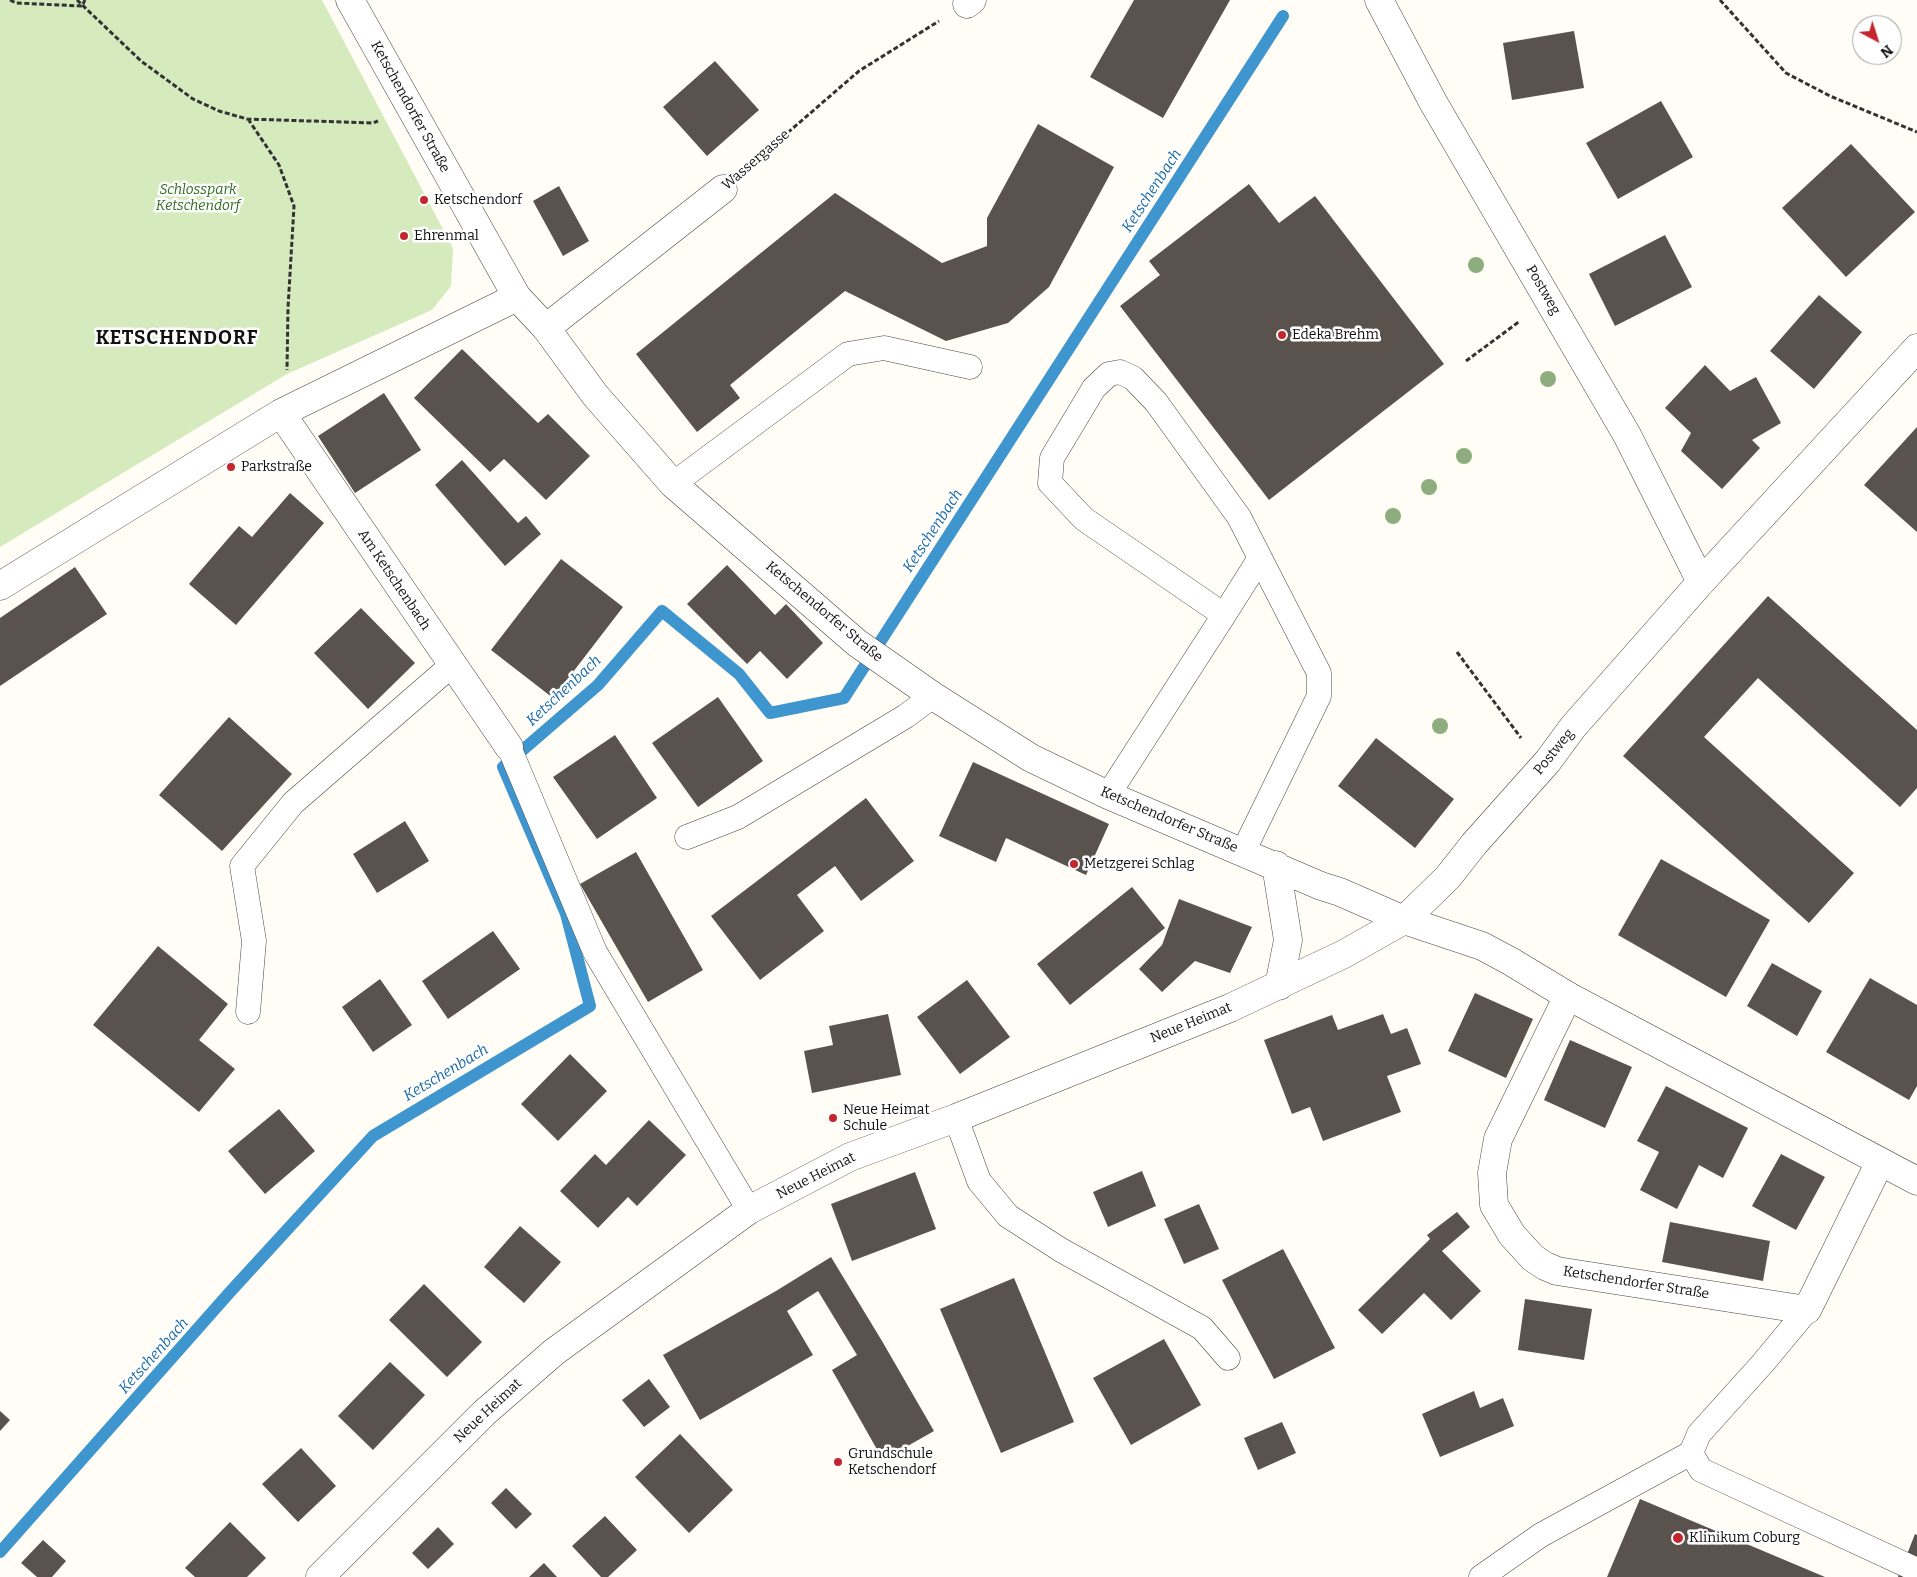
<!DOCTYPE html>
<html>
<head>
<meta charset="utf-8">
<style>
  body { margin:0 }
  #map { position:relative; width:1917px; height:1577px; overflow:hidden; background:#fffdf5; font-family:Bitter,serif }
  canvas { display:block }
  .north { position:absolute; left:1852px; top:15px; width:50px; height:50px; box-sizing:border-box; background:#fff; border:1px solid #a0a0a0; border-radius:50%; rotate:140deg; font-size:14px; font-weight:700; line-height:20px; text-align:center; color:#111 }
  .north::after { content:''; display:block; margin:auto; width:18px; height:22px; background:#c4262e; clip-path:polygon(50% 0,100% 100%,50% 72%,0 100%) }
</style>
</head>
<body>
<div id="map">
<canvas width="1917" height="1577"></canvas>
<div class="north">N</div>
</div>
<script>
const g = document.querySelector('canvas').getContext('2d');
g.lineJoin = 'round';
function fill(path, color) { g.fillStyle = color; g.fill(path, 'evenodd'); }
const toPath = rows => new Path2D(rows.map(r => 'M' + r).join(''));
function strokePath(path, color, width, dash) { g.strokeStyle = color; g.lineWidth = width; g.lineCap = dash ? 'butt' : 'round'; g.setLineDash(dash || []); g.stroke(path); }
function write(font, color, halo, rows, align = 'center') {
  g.font = font + ' Bitter,serif'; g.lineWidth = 5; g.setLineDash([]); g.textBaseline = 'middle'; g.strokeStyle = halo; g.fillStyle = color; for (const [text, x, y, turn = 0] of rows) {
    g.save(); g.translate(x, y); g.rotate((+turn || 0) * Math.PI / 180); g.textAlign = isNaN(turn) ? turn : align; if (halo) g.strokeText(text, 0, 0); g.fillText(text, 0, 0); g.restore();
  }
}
fill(toPath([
  [0,0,322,0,453,248,451,286,432,310,287,374,0,547]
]), '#d5ebbd');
strokePath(toPath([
  [0,1552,230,1292,373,1136,590,1006,566,914,503,767,598,685,662,611,739,674,770,713,844,698,1283,16]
]), '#3f96cf', 12);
fill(toPath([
  [1134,0,1230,0,1163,118,1090,77],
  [1574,31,1584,88,1512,100,1503,43],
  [715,61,759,110,707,156,663,107],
  [1661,101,1693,157,1618,199,1586,143],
  [1038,124,1114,167,1049,287,1008,323,946,341,845,291,730,385,740,398,697,432,636,354,835,193,942,263,987,246,987,218],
  [1851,144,1915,212,1846,277,1782,208],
  [1249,184,1279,223,1315,196,1444,364,1269,500,1120,306,1160,275,1149,261],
  [559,186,589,241,563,256,533,201],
  [1665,235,1692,287,1615,326,1589,274],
  [1819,295,1862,332,1814,389,1770,351],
  [462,349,538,423,548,414,590,456,546,500,504,459,490,472,414,398],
  [1705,365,1730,391,1756,377,1781,423,1752,440,1760,448,1722,489,1681,451,1691,433,1665,408],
  [384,393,421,450,355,493,318,436],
  [1917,427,1917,532,1864,485],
  [462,460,518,523,526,516,541,534,505,566,435,485],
  [290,493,324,523,236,625,189,584,239,526,252,537],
  [561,559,623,607,553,698,491,650],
  [727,565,775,615,786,604,823,643,787,679,760,651,747,664,687,604],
  [75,567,107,614,0,686,0,618],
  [1768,596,1917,730,1917,788,1900,807,1758,678,1704,737,1854,873,1809,923,1623,756],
  [361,608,415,663,368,709,314,653],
  [718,697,763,761,698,807,652,743],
  [229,717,292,774,222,851,159,795],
  [615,735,657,798,597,839,553,777],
  [1376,738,1454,799,1415,848,1338,786],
  [973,762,1109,824,1086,875,1006,838,996,862,939,836],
  [866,798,914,861,861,901,835,866,797,895,824,931,760,980,711,916],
  [405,821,429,861,377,893,353,854],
  [636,852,703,970,648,1002,580,884],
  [1661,859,1770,920,1726,997,1618,935],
  [1132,887,1165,928,1070,1005,1037,964],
  [1179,899,1252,927,1230,973,1195,961,1162,992,1139,969,1162,945],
  [493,931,520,969,448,1019,422,981],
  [158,946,228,1004,199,1040,235,1069,199,1112,93,1025],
  [1772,963,1822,991,1797,1036,1747,1006],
  [1870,978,1917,1005,1917,1086,1909,1100,1826,1052],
  [380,979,412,1025,373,1052,342,1007],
  [967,980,1010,1037,960,1074,917,1017],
  [1475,993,1533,1019,1506,1078,1448,1051],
  [888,1014,901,1075,812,1093,804,1051,833,1045,829,1026],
  [1383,1014,1391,1034,1407,1028,1421,1064,1387,1076,1401,1112,1323,1141,1310,1107,1292,1114,1264,1040,1332,1015,1338,1030],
  [1570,1040,1632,1067,1605,1128,1544,1100],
  [570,1054,607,1091,558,1141,521,1104],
  [1666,1086,1748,1128,1723,1178,1699,1165,1677,1209,1640,1190,1659,1152,1637,1141],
  [279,1109,315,1151,265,1194,228,1151],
  [649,1120,686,1155,637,1206,628,1197,598,1228,560,1191,595,1154,606,1165],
  [1781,1154,1825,1177,1796,1230,1752,1206],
  [1142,1171,1156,1206,1108,1227,1093,1192],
  [915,1172,936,1229,852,1261,831,1204],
  [1199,1204,1219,1249,1184,1264,1164,1219],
  [1457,1212,1470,1227,1442,1251,1481,1291,1451,1320,1424,1293,1382,1334,1358,1310,1430,1239,1427,1235],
  [1670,1222,1770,1241,1763,1281,1662,1262],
  [520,1226,561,1262,524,1303,484,1267],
  [1283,1249,1335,1348,1274,1379,1222,1280],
  [831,1257,882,1341,934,1431,883,1460,832,1370,857,1355,818,1291,787,1311,813,1355,700,1420,663,1355,776,1291],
  [1014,1278,1074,1422,1001,1453,940,1309],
  [424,1284,482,1342,447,1377,389,1320],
  [1525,1299,1592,1309,1584,1360,1518,1350],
  [1164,1339,1201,1405,1131,1445,1093,1378],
  [390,1362,425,1395,373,1450,338,1416],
  [649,1379,670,1407,644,1427,622,1400],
  [1474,1391,1480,1408,1503,1398,1514,1426,1440,1457,1422,1414],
  [0,1411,10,1420,0,1431],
  [1282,1422,1296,1453,1258,1470,1244,1438],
  [680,1434,733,1490,689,1533,635,1477],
  [301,1448,336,1486,298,1522,262,1484],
  [506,1488,532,1514,516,1529,491,1503],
  [1640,1499,1825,1577,1607,1577],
  [605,1516,637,1550,608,1577,601,1577,572,1546],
  [230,1522,266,1558,247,1577,195,1577,185,1568],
  [438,1527,454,1544,428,1569,412,1553],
  [1915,1534,1917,1535,1917,1577,1898,1577],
  [43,1540,66,1561,52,1577,37,1577,21,1563],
  [544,1563,557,1577,529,1577]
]), '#5a524d');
const service = toPath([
  [673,484,848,354,884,348,970,367],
  [509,747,595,952,749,1210],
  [1108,795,1224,615,1260,558,1239,517,1156,402,1133,378,1120,372,1109,374,1094,388,1052,458,1050,483,1084,519,1224,615],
  [687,837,738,817,906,716,933,696],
  [1243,852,1319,696,1319,673,1260,558],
  [248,1012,254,941,242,866,293,803,452,665],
  [956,1118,979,1181,1008,1216,1061,1250,1202,1328,1228,1358],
  [1807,1310,1763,1363,1699,1434,1691,1453,1701,1470,1917,1570],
  [1481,1577,1541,1535,1691,1453]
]);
const minor = toPath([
  [1379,0,1433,102,1627,435,1701,582],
  [967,4,972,0],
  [546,328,723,189],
  [281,413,509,747],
  [0,586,281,413,517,297],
  [1568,996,1498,1139,1492,1173,1494,1205,1512,1235,1533,1258,1545,1266,1557,1271,1807,1310,1880,1162]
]);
const tertiary = toPath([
  [350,0,517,297,546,328,595,395,673,484,857,643,933,696,1031,758,1108,795,1321,886,1340,892,1404,920,1482,946,1510,961,1568,996,1917,1181],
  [1276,865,1288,940,1279,986],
  [320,1577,484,1413,554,1352,749,1210,850,1157,956,1118,1230,1008,1344,954,1404,920,1448,877,1474,844,1548,761,1573,727,1701,582,1917,348]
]);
strokePath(service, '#444', 25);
strokePath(minor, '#444', 29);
strokePath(tertiary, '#444', 29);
strokePath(toPath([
  [10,0,16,3,82,6,85,0],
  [77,0,141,61,193,99,219,111,247,119,373,123,378,121],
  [1720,0,1786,73,1830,96,1917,132],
  [248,119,279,165,294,206,288,308,287,370],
  [748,167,859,71,939,21],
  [1466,361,1520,321],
  [1457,652,1521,738]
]), '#333', 3, [5, 2.5]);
strokePath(service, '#fff', 24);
strokePath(minor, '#fff', 28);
strokePath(tertiary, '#fff', 28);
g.fillStyle = '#8dad7f';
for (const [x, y] of [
  [1476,265],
  [1548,379],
  [1464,456],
  [1429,487],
  [1393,516],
  [1440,726]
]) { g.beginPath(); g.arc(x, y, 8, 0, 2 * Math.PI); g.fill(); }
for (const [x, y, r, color] of [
  [424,200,5,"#c4262e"],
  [404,236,5,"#c4262e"],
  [1282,335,5,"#c4262e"],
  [231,467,5,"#c4262e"],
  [1074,864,5,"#c4262e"],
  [833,1118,5,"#c4262e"],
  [838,1462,5,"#c4262e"],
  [1678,1538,6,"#c4262e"]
]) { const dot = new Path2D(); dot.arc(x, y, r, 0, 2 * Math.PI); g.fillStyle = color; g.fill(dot); strokePath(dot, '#fff', 2); }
write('14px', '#111', '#fff', [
  ["Ketschendorfer Straße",410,107,61],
  ["Wassergasse",756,160,-41],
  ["Postweg",1543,290,60],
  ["Am Ketschenbach",394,580,56],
  ["Ketschendorfer Straße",824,612,40],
  ["Postweg",1554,752,-51],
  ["Ketschendorfer Straße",1169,820,23],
  ["Neue Heimat",1191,1023,-22],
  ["Neue Heimat",816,1176,-27],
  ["Ketschendorfer Straße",1636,1283,9],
  ["Neue Heimat",488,1411,-43]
]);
write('italic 14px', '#2f6b1f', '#fff', [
  ["Schlosspark",198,190],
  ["Ketschendorf",198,206]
]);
write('14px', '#111', '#fff', [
  ["Ketschendorf",434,200],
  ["Ehrenmal",414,236],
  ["Edeka Brehm",1292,335],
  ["Parkstraße",241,467],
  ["Metzgerei Schlag",1084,864],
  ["Neue Heimat",843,1110],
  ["Schule",843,1126],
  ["Grundschule",848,1454],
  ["Ketschendorf",848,1470],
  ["Klinikum Coburg",1689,1538]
], 'left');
write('italic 15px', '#1768a6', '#fff', [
  ["Ketschenbach",1152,191,-57],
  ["Ketschenbach",933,531,-57],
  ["Ketschenbach",564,691,-43],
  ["Ketschenbach",446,1073,-31],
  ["Ketschenbach",154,1356,-48]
]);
g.letterSpacing = '1px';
write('bold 19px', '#111', '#fff', [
  ["KETSCHENDORF",177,339]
]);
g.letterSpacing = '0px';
</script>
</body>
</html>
